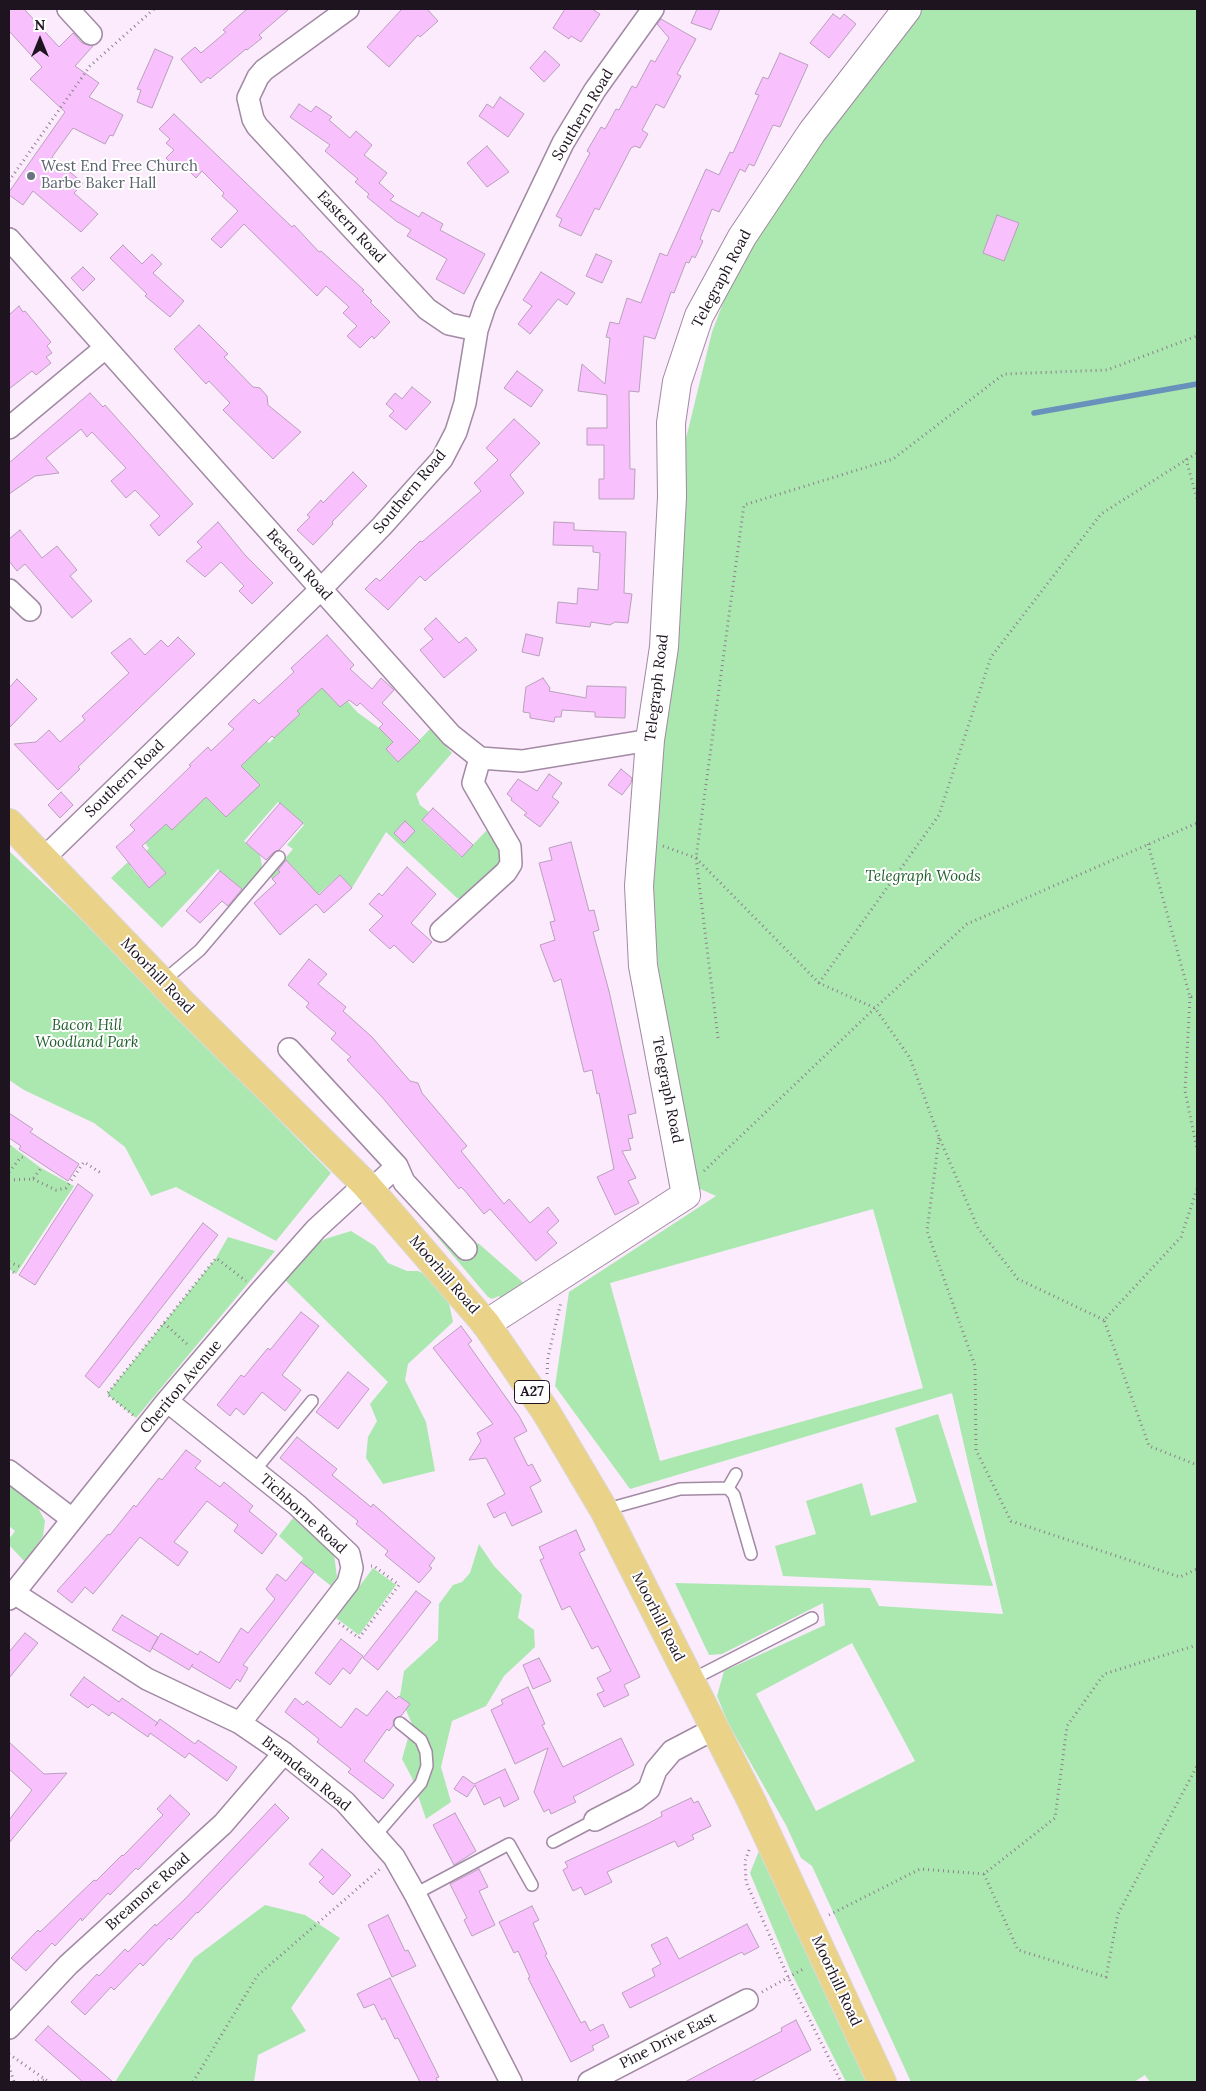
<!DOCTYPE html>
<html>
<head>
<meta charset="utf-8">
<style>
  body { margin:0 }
  #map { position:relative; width:1206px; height:2091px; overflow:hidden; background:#fbebfc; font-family:Lora,serif }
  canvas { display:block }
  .frame { position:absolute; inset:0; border:10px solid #1e141f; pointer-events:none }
  .north { position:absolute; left:15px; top:15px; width:50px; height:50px; -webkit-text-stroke:4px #fff; paint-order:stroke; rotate:0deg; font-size:14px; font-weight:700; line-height:20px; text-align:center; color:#1e141f }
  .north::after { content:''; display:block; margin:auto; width:18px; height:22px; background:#1e141f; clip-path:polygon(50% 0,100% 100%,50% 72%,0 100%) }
</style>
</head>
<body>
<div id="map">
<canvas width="1206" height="2091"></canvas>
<div class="frame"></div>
<div class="north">N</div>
</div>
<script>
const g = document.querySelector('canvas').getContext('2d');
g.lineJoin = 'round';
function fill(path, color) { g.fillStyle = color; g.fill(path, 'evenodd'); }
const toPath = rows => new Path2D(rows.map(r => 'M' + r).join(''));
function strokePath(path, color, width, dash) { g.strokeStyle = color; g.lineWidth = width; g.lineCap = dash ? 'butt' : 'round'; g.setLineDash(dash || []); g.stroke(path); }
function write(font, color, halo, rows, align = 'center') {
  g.font = font + ' Lora,serif'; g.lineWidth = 4; g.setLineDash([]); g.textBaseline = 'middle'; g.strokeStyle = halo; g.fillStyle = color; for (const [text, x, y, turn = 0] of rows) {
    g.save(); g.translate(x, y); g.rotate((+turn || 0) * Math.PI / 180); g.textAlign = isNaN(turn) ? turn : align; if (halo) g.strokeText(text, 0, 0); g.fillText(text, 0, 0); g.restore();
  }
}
fill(toPath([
  [922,9,1197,9,1197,2082,1150,2082,1145,2075,1134,2082,911,2082,812,1866,801,1858,786,1825,728,1723,717,1696,724,1671,825,1625,823,1603,722,1654,709,1655,675,1583,870,1588,879,1606,1003,1614,952,1393,630,1489,555,1386,569,1292,716,1196,698,1188,661,988,647,874,664,743,672,658,681,459,712,332,737,266,846,104],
  [873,1209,923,1388,660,1461,610,1283],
  [852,1643,915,1761,816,1811,756,1694],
  [330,681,357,712,379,728,393,742,386,749,398,762,430,729,452,753,416,794,420,805,429,812,422,821,461,857,489,828,502,847,501,858,489,879,462,898,457,898,386,832,352,888,340,875,312,900,293,892,305,880,289,863,272,879,270,876,293,849,287,845,304,825,278,802,244,841,260,855,262,866,245,892,218,869,162,928,111,878,129,861,132,864,130,866,149,888,166,873,146,851,149,848,145,843,200,791,206,797,239,769,253,754,261,735,269,743,299,714,297,711],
  [9,851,97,934,331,1173,276,1241,176,1187,151,1196,125,1147,94,1123,24,1090,9,1080],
  [9,1144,41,1168,74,1186,16,1274,9,1269],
  [396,1188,467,1255,478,1243,526,1285,500,1299,499,1296,492,1299,488,1297],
  [351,1231,375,1246,388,1263,407,1271,418,1271,445,1284,453,1322,408,1364,405,1380,426,1422,435,1471,383,1484,366,1458,368,1437,377,1421,370,1404,388,1382,282,1277,304,1252,325,1239],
  [228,1237,275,1251,136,1418,107,1394,216,1258],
  [938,1414,993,1586,783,1576,775,1546,816,1534,806,1501,862,1483,871,1516,917,1502,895,1428],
  [9,1482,36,1504,45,1521,43,1536,25,1562,9,1545,9,1539,15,1531,9,1526],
  [293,1518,334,1554,337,1577,331,1586,301,1562,303,1558,279,1536],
  [479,1544,494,1566,522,1595,518,1618,534,1630,535,1647,504,1676,486,1706,452,1721,441,1767,451,1802,426,1819,412,1778,402,1759,412,1724,400,1696,404,1671,438,1640,439,1604,453,1585,462,1582,470,1573],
  [373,1568,396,1585,359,1635,336,1618],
  [761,1846,871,2082,846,2082,791,1972,750,1873],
  [265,1905,305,1915,340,1938,291,2008,306,2031,258,2055,254,2082,115,2082,194,1958]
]), '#aae8af');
strokePath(toPath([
  [1034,413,1197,384]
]), '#6892bb', 5.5);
const building = toPath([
  [9,9,24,9,59,47,73,33,82,43,93,46,75,66,99,83,89,97,123,115,113,136,110,135,105,144,73,128,52,157,83,183,74,193,98,214,81,232,33,191,23,205,9,195,9,192,65,112,30,79,42,67,9,31,9,9],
  [247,9,289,9,259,35,262,38,247,50,246,49,210,79,208,77,201,83,181,59,195,47,201,53,226,32,223,30,247,9],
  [402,9,427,9,438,21,420,37,418,35,389,67,367,47,402,9],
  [565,9,592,9,600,14,581,42,571,36,569,39,553,28,565,9],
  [697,9,720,9,711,30,691,23,697,9],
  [833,14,840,19,844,14,856,24,829,58,810,43,833,14],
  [661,19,696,39,677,74,681,76,664,108,656,104,642,130,648,134,640,148,635,146,631,148,599,210,595,208,581,236,559,226,562,219,556,216,590,153,587,151,601,127,605,129,616,109,619,110,632,86,636,88,651,60,655,62,669,38,657,24,661,19],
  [155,49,173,57,152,108,137,102,141,90,137,89,155,49],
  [545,51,560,65,544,82,530,68,545,51],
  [780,53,808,65,780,127,773,125,754,166,749,164,745,172,740,169,719,212,712,209,700,239,703,241,695,258,692,256,689,263,686,262,674,293,671,292,655,339,644,336,639,392,629,391,630,469,635,469,634,499,599,499,599,479,604,479,604,445,587,445,587,428,607,428,607,395,578,391,582,364,605,384,610,338,606,337,610,322,619,324,627,298,641,303,660,253,667,256,706,169,719,175,730,152,733,153,759,95,755,94,763,77,768,79,780,53],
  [500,97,524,114,508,137,479,116,487,104,493,108,500,97],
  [299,104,311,112,316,106,332,117,329,120,350,138,356,131,372,145,364,155,387,173,379,183,394,196,390,200,419,217,422,212,443,224,440,230,485,254,464,294,436,279,447,259,407,236,411,230,396,221,367,197,369,194,355,182,358,179,325,151,330,145,290,117,299,104],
  [174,114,292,227,294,225,319,252,321,251,364,290,362,291,372,301,370,302,390,322,374,339,372,336,360,348,347,336,357,326,343,313,349,307,326,286,317,296,244,224,221,248,211,239,238,211,222,196,224,193,202,171,196,178,184,166,179,171,166,158,174,150,166,143,170,139,159,129,174,114],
  [487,146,509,172,487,187,467,163,487,146],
  [997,215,1019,223,1004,261,983,253,997,215],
  [123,245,142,264,152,254,162,264,153,273,184,301,170,317,145,296,147,294,110,258,123,245],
  [596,254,612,261,602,283,586,276,596,254],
  [83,267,95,279,83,291,71,278,83,267],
  [541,272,575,293,567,305,558,299,530,334,518,324,532,306,523,300,541,272],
  [19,306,23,312,25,311,51,342,47,346,52,353,46,357,51,363,36,375,32,371,9,389,9,315,19,306],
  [199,325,228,354,224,357,253,387,260,388,267,396,268,405,301,432,273,459,223,410,230,403,209,381,206,384,174,349,199,325],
  [517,371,543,390,531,407,504,388,517,371],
  [412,387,431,402,406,430,389,416,394,411,386,404,395,393,402,399,412,387],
  [90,393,103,407,105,405,193,504,159,536,150,525,160,516,135,490,126,498,111,481,126,468,92,432,87,437,81,429,46,458,59,473,35,476,9,494,9,463,90,393],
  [514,419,540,443,510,475,524,493,425,581,420,576,388,610,365,589,376,578,380,581,420,541,422,542,481,491,474,483,498,460,486,448,514,419],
  [353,472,367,486,332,522,333,524,313,545,297,530,310,517,307,515,321,500,323,503,353,472],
  [218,522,245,555,273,583,252,604,239,591,244,586,221,562,205,577,186,561,202,547,197,542,218,522],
  [554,522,574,523,574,530,626,532,624,593,632,594,628,623,615,622,610,625,591,622,590,627,556,623,558,602,577,604,578,588,598,590,600,553,593,552,593,546,553,545,554,522],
  [20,530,42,558,57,546,77,570,70,576,92,601,72,618,25,564,17,571,9,561,9,539,20,530],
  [436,618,459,643,466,637,477,650,444,678,420,650,433,639,424,629,436,618],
  [526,634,543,638,539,656,522,652,526,634],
  [327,635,354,665,350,669,372,689,381,678,394,690,382,703,420,741,398,762,386,749,393,742,379,728,383,724,360,703,357,706,349,700,340,707,322,688,297,711,300,714,274,738,272,736,241,766,260,785,226,817,206,797,172,830,166,824,142,846,166,873,149,888,116,847,135,830,130,825,191,766,189,765,208,747,211,751,234,729,228,724,254,699,259,704,294,672,291,668,327,635],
  [178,637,195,654,78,767,80,769,58,790,14,744,36,742,49,730,60,742,85,720,82,716,129,673,111,653,130,638,145,655,161,640,168,647,178,637],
  [543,678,550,688,549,691,586,698,587,686,626,687,625,718,595,717,595,712,562,710,561,717,555,717,554,722,530,718,530,713,523,712,526,687,543,678],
  [17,679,37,699,9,728,9,688,17,679],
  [621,769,632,778,631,783,622,795,608,785,621,769],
  [549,774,562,783,552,797,559,802,540,827,524,815,527,813,511,800,512,798,507,794,518,779,537,791,549,774],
  [61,792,73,805,60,818,48,805,61,792],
  [280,803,303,823,279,850,274,852,266,860,246,843,280,803],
  [433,808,473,845,462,857,422,820,433,808],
  [405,821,415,831,404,843,394,833,405,821],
  [571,842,589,911,594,910,599,930,593,932,609,991,636,1113,628,1115,633,1138,628,1139,631,1150,622,1151,636,1178,628,1181,639,1203,615,1215,597,1177,614,1169,599,1093,597,1094,592,1070,584,1072,561,979,554,982,540,945,555,940,550,922,555,921,539,863,552,860,549,848,571,842],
  [286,860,319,895,340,875,352,888,324,913,316,904,280,935,254,903,276,883,272,879,280,872,278,870,286,860],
  [407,867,436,894,411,923,432,942,413,963,394,945,390,949,369,930,383,916,369,904,379,893,382,896,407,867],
  [220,871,242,889,228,906,222,901,200,923,186,911,220,871],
  [309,959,327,974,318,984,346,1007,343,1011,372,1037,410,1081,418,1083,422,1093,467,1146,461,1151,504,1204,509,1199,530,1223,548,1207,559,1221,547,1232,557,1243,536,1261,490,1209,484,1214,465,1191,461,1187,459,1189,382,1097,347,1060,351,1057,331,1039,336,1033,306,1007,309,1003,288,985,309,959],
  [9,1113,33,1129,30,1132,79,1164,68,1181,19,1149,21,1146,9,1138,9,1113],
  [78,1184,93,1195,35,1285,19,1275,78,1184],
  [203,1223,218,1235,99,1388,85,1376,203,1223],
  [301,1312,319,1326,282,1375,301,1390,285,1411,262,1392,244,1415,236,1408,230,1416,217,1405,241,1375,244,1377,268,1348,270,1350,301,1312],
  [461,1326,472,1341,468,1344,519,1416,527,1431,514,1438,528,1466,532,1464,541,1481,530,1487,542,1512,512,1526,505,1512,494,1518,487,1504,505,1494,486,1458,469,1460,481,1441,477,1433,493,1424,433,1348,461,1326],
  [348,1372,369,1389,338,1429,316,1412,348,1372],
  [297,1437,337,1469,332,1475,371,1507,373,1504,435,1558,429,1566,432,1568,419,1583,385,1555,388,1551,356,1524,358,1521,280,1458,297,1437],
  [186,1450,201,1461,195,1468,220,1487,224,1482,253,1506,249,1511,277,1534,262,1554,234,1531,238,1525,207,1501,174,1542,188,1552,178,1566,140,1537,93,1594,85,1587,72,1603,57,1591,108,1534,110,1535,134,1505,136,1507,159,1478,162,1480,186,1450],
  [576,1530,585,1550,579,1553,640,1677,624,1685,629,1695,604,1707,597,1694,604,1691,597,1678,611,1671,598,1646,592,1649,570,1606,562,1610,540,1560,544,1558,539,1547,576,1530],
  [301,1562,314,1572,243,1665,248,1668,240,1682,237,1679,230,1689,191,1666,193,1664,189,1670,152,1648,161,1633,198,1655,200,1651,219,1663,241,1628,248,1633,275,1599,266,1589,277,1574,286,1581,301,1562],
  [416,1591,431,1602,378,1670,363,1658,416,1591],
  [122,1615,158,1637,150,1652,112,1630,122,1615],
  [25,1633,38,1643,9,1678,9,1652,25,1633],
  [341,1639,363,1656,350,1674,343,1668,330,1685,315,1673,341,1639],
  [539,1658,551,1681,533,1689,523,1665,539,1658],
  [84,1677,119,1702,122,1698,158,1723,155,1726,160,1719,195,1744,198,1740,237,1767,227,1781,189,1753,185,1758,150,1733,148,1737,112,1712,109,1716,92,1704,88,1708,70,1695,84,1677],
  [528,1687,545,1724,542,1725,563,1767,621,1738,634,1765,573,1797,576,1802,551,1814,549,1809,544,1812,534,1792,548,1748,515,1764,491,1710,503,1704,501,1700,528,1687],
  [387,1691,396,1699,399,1696,410,1704,401,1716,394,1719,393,1726,389,1731,387,1729,364,1761,394,1785,383,1799,348,1772,351,1769,317,1742,319,1739,285,1712,295,1698,303,1705,307,1701,341,1728,356,1708,367,1716,387,1691],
  [9,1742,44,1774,67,1773,9,1843,9,1820,32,1790,9,1769,9,1742],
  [505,1769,519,1799,504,1807,500,1797,484,1805,475,1785,467,1797,454,1789,463,1776,474,1784,505,1769],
  [170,1795,190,1814,138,1870,136,1868,110,1895,108,1893,82,1921,81,1918,55,1946,52,1943,26,1971,11,1958,38,1930,40,1932,94,1880,96,1881,122,1855,123,1856,163,1815,157,1809,170,1795],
  [691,1798,694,1803,698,1801,711,1826,692,1835,694,1839,678,1847,675,1841,607,1872,612,1882,585,1895,581,1887,573,1891,563,1870,568,1867,565,1862,649,1823,662,1816,661,1812,691,1798],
  [275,1804,289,1818,198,1913,197,1912,171,1940,169,1938,143,1966,140,1963,114,1990,111,1987,85,2015,71,2002,97,1974,99,1976,125,1949,128,1952,155,1924,156,1926,184,1900,275,1804],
  [455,1813,476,1851,454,1865,433,1825,455,1813],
  [322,1849,351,1875,333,1895,319,1882,324,1877,309,1864,322,1849],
  [479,1869,488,1887,479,1891,495,1925,472,1936,464,1920,467,1918,450,1884,479,1869],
  [532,1906,539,1920,533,1923,547,1954,545,1955,581,2023,585,2021,590,2031,603,2024,609,2037,592,2046,594,2050,571,2062,528,1978,530,1977,518,1951,514,1953,499,1922,532,1906],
  [388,1915,405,1951,408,1950,416,1966,392,1977,368,1925,388,1915],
  [747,1924,759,1947,744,1955,742,1952,630,2008,622,1993,655,1976,652,1969,661,1964,651,1945,667,1937,679,1959,747,1924],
  [390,1978,439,2077,436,2078,438,2082,420,2082,398,2038,395,2039,385,2018,382,2020,374,2004,364,2008,357,1994,390,1978],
  [796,2020,811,2050,751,2082,685,2082,782,2031,781,2028,796,2020],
  [48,2026,64,2040,113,2082,83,2082,35,2040,48,2026]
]);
fill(building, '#f8c1fd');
strokePath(building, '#b99fbb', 1);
const service = toPath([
  [162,982,200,950,279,857],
  [255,1470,312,1401],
  [728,1488,736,1474],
  [604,1510,680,1489,728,1488,734,1495,751,1554],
  [691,1680,812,1618],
  [375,1836,421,1783,427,1766,426,1752,421,1740,400,1723],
  [553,1842,595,1820],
  [415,1894,509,1844,532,1885]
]);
const minor = toPath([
  [68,9,91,34],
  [348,9,264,70,258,77,248,98,253,119,257,126,427,309,449,324,477,330],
  [9,239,451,735,480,758,522,761,650,740],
  [9,428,105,348],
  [9,590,30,610],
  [44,858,320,590,382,526,442,459,456,432,465,403,477,330,485,306,563,143,595,90,653,9],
  [441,931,506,872,511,864,510,847,473,783,480,758],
  [289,1049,397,1166,404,1182,466,1249],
  [370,1191,397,1166],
  [167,1401,297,1505,349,1554,352,1568,348,1583,240,1723],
  [9,1471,72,1519],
  [14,1593,147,1679,240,1723,284,1753,345,1802,394,1857,415,1894,511,2082],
  [9,1599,167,1401,260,1292,316,1229,365,1184],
  [595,1820,636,1799,649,1789,656,1770,672,1751,716,1728],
  [9,2028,68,1965,223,1824,284,1753],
  [589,2082,747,2000]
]);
const tertiary = toPath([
  [486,1324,686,1195,643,966,639,886,650,740,664,647,672,497,671,423,677,382,699,316,742,237,812,132,907,9]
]);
const primary = toPath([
  [9,823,183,1004,365,1184,486,1324,546,1412,604,1510,751,1800,882,2082]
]);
strokePath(service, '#a289a4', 14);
strokePath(minor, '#a289a4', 24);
strokePath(tertiary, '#a289a4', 30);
strokePath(primary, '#dbd9db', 30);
strokePath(toPath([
  [9,181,90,66,154,9],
  [1186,459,1197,499],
  [1148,844,1190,997,1197,996],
  [663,846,696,858,819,983,875,1008,910,1058,939,1137,978,1228,1018,1279,1104,1320],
  [819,983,939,815,991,657,1101,514,1197,453],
  [1190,997,1185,1091,1197,1149],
  [718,1038,696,858,744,505,893,459,1004,374,1107,370,1197,336],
  [939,1138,927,1231,975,1366,976,1450,1011,1521,1180,1577,1197,1569],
  [9,1146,10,1144],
  [704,1171,875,1008,967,924,1197,823],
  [9,1172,21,1157,26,1158],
  [33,1179,56,1190,66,1188,84,1162,101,1173],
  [9,1180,33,1179,41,1168],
  [1197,1189,1181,1237,1104,1320,1149,1446,1197,1465],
  [9,1262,21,1267],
  [9,1269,16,1274],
  [164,1323,189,1346],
  [547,1374,548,1357,561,1302],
  [133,1415,107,1394,216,1258,246,1281],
  [339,1623,359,1638,399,1585,374,1566,371,1566],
  [749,1850,745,1861,746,1882,788,1977,841,2082],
  [984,1874,1018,1950,1106,1977,1118,1914,1197,1766],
  [829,1915,920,1869,984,1874,1055,1818,1067,1726,1104,1674,1197,1645],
  [762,1992,805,1968],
  [9,2054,49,2082],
  [9,2066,14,2082],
  [33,2082,44,2080],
  [193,2082,257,1976,380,1869]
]), '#8d808e', 3, [1, 4]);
strokePath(service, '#fff', 11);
strokePath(minor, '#fff', 21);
strokePath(tertiary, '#fff', 28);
strokePath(primary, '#ead289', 28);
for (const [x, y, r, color] of [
  [31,176,5,"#6b7280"]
]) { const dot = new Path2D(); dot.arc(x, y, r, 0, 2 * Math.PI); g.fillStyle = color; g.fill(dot); strokePath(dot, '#fff', 2); }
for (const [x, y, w] of [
  [532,1392,35]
]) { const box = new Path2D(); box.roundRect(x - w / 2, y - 11.5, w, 23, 4); g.fillStyle = '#fff'; g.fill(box); strokePath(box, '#1e141f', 1); }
write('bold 14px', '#1e141f', null, [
  ["A27",532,1392]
]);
write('15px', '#1e141f', '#fff', [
  ["Southern Road",583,115,-59],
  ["Eastern Road",351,227,47],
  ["Telegraph Road",722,279,-62],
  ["Southern Road",410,492,-50],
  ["Beacon Road",299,565,48],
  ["Telegraph Road",657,688,-83],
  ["Southern Road",125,779,-44],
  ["Moorhill Road",157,976,46],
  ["Telegraph Road",667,1090,79],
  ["Moorhill Road",444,1275,49],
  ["Cheriton Avenue",181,1387,-50],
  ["Tichborne Road",303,1514,42],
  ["Moorhill Road",658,1617,63],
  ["Bramdean Road",306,1774,39],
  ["Breamore Road",148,1892,-42],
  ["Moorhill Road",836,1981,65],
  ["Pine Drive East",668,2041,-27]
]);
write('15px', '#5b616d', '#fff', [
  ["West End Free Church",41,167],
  ["Barbe Baker Hall",41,184]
], 'left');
write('italic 15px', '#1e5e2a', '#fff', [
  ["Telegraph Woods",923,877],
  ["Bacon Hill",87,1026],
  ["Woodland Park",87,1043]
]);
</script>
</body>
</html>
